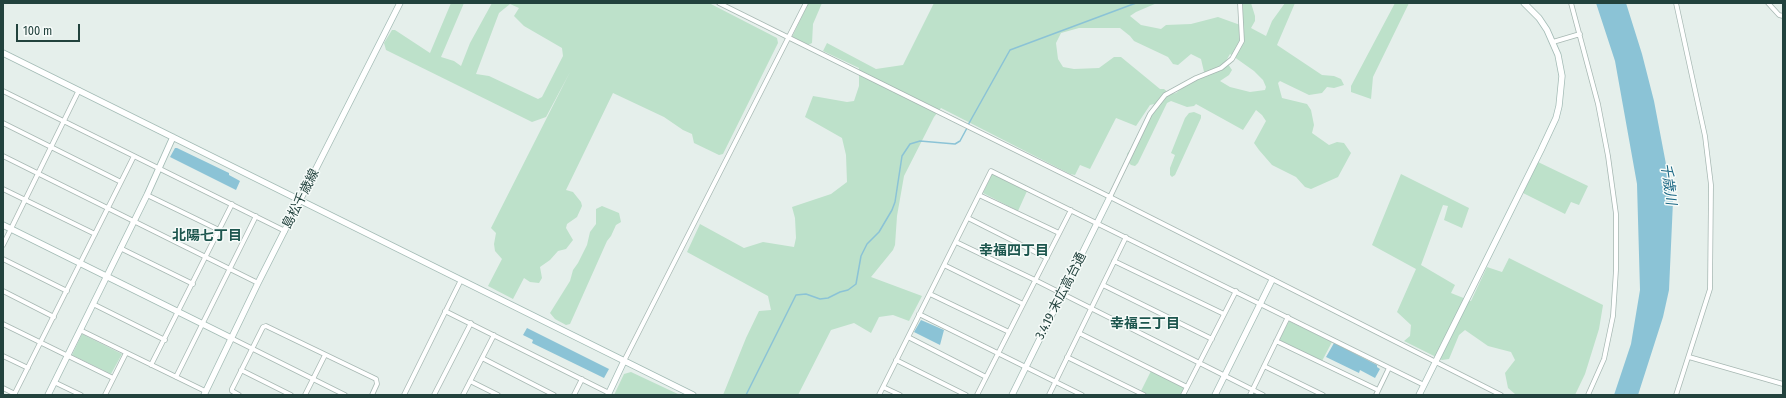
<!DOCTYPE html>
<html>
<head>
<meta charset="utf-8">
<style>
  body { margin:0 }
  #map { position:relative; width:1786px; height:398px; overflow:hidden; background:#e5efeb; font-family:"Fira Sans Condensed",sans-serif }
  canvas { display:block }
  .frame { position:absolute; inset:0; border:4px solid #22423d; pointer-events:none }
  .scale { position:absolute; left:16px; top:24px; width:64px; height:18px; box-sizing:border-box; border:2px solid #22423d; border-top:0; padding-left:5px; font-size:12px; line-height:14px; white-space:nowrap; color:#22423d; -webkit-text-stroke:3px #f6fbf9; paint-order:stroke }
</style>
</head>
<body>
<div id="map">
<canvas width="1786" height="398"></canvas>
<div class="frame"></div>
<div class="scale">100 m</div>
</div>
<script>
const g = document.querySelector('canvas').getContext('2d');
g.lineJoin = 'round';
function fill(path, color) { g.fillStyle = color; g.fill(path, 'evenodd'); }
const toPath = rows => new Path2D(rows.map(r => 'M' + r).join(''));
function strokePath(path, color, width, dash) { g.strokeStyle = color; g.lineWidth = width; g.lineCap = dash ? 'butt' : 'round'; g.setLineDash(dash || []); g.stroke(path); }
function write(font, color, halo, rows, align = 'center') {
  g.font = font + ' "Fira Sans Condensed","Noto Sans JP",sans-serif'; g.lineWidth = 3; g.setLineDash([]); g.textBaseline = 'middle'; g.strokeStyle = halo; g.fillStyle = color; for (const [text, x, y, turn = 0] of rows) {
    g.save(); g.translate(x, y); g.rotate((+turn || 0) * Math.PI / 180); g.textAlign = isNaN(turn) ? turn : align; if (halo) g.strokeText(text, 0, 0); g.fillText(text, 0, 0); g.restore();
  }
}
fill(toPath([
  [451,3,464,3,441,57,454,61,461,66,470,43,492,3,709,3,777,38,778,43,723,154,719,155,694,143,692,134,683,130,664,117,613,93,566,190,573,192,581,202,582,206,577,217,567,224,566,228,573,240,566,249,558,251,550,260,540,267,542,278,539,283,530,282,524,278,513,299,488,286,502,259,495,251,494,244,496,233,491,228,570,72,546,117,532,122,386,50,384,43,392,30,395,30,430,53],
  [510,4,519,8,514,16,524,26,562,48,563,56,542,97,538,99,489,76,476,74,499,13],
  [806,3,822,3,813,24,812,43,808,45,792,37,807,6],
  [934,3,1157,3,1136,12,1130,16,1141,25,1161,29,1166,25,1191,24,1218,17,1243,26,1243,3,1251,3,1255,16,1255,21,1251,28,1266,36,1272,21,1285,3,1295,3,1277,45,1322,75,1334,76,1341,79,1344,85,1334,88,1327,87,1322,93,1309,95,1280,81,1278,83,1282,98,1307,104,1311,110,1314,125,1312,133,1329,145,1337,142,1344,143,1351,153,1338,177,1311,189,1305,187,1296,177,1272,165,1259,150,1254,143,1266,121,1262,115,1256,110,1243,130,1196,104,1194,106,1187,107,1171,101,1167,103,1138,163,1135,166,1131,165,1129,163,1127,154,1145,128,1154,104,1150,105,1136,126,1116,118,1090,169,1080,165,1075,175,1070,174,941,108,934,117,904,176,897,216,895,245,893,250,871,277,922,296,909,321,893,315,879,317,871,333,854,323,831,330,798,395,723,395,746,338,759,311,771,310,768,296,687,252,700,224,744,248,763,242,794,247,796,238,795,218,792,207,831,194,847,182,846,155,842,138,805,117,813,96,847,102,854,101,859,86,859,68,823,51,827,43,876,69,903,65],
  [1079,28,1120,28,1130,36,1134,41,1168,57,1173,64,1178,65,1191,54,1201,59,1205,76,1186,85,1176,93,1170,94,1164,89,1160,89,1121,57,1114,57,1099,68,1074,69,1063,67,1058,59,1056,43,1061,33],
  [1230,54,1254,71,1263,80,1266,87,1265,90,1250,92,1230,87,1220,81,1229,75,1232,70,1226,61],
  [1395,3,1409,3,1373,77,1371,99,1351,92,1351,86],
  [1194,112,1201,115,1201,118,1175,175,1172,177,1170,175,1170,168,1175,155,1171,153,1185,118,1189,113],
  [1538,162,1588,186,1579,205,1571,202,1565,214,1523,193],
  [992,174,1027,191,1018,211,983,193],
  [1401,174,1469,208,1462,228,1444,220,1448,206,1443,205,1421,265,1455,285,1451,293,1471,301,1487,267,1502,272,1509,258,1603,305,1599,329,1585,374,1575,395,1515,394,1508,388,1505,373,1515,360,1511,352,1488,346,1465,330,1459,335,1449,359,1442,360,1404,341,1410,336,1411,325,1397,312,1416,269,1372,245],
  [602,206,619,213,621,222,616,225,611,236,607,241,570,324,566,325,555,319,550,313,570,281,573,270,578,263,587,245,590,232,596,224,596,209],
  [1289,321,1332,342,1322,361,1279,340],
  [82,334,122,354,111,374,72,355],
  [1151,371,1184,388,1181,395,1149,395,1141,391],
  [631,372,680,395,614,395,624,374]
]), '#bde1ca');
fill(toPath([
  [1596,3,1626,3,1642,54,1654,101,1673,201,1669,290,1663,317,1638,395,1614,395,1631,344,1640,290,1637,184,1615,61],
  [175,148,177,148,229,173,229,175,240,181,236,190,170,157],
  [921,320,944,330,940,345,914,332],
  [527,328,609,369,604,378,532,343,533,340,523,335],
  [1334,343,1377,365,1377,367,1380,369,1375,378,1360,370,1359,373,1326,357]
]), '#8bc3d6');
strokePath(toPath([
  [968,125,1010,50,1136,3],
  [746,395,796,295,806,294,820,299,828,298,840,292,848,290,856,284,861,256,867,244,879,232,892,210,895,202,902,156,910,144,920,141,955,144,960,141,967,128]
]), '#8bc3d6', 1.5);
const street = toPath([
  [719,3,1110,197,1501,395],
  [1571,3,1598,104,1608,156,1616,214,1616,270,1613,316,1604,359,1588,395],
  [1768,3,1779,15,1783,16],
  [1553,42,1580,34],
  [3,91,285,231],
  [3,123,121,182],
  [3,156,258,283],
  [3,189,95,234],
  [147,195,219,230],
  [979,195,1059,233],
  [1110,197,1150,114,1165,95,1196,78,1221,68,1232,59,1242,41,1240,3],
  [968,218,1047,258],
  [956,242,1035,280,1263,395],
  [3,245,79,90],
  [120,248,193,284],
  [3,259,67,291],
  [1114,261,1224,314],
  [944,265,1023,304],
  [1103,285,1212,339],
  [3,291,54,317],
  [930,294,1009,332],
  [93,304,165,340],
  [445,311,609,393],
  [919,314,1082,395],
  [3,324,113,378],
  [80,330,205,391],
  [1079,333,1187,387],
  [908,337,986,377],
  [231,338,345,395],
  [1276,341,1378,390],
  [3,356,28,368],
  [1067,357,1144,395],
  [1689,357,1783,384],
  [482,358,554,395],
  [896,360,966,395],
  [624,361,806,3],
  [151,365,232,204],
  [1264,366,1323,395],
  [241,370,291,395],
  [176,377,256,216],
  [470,381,498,395],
  [54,382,81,395],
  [883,387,900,395],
  [3,388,15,394],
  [14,395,134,156],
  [105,395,126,353],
  [239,395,232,391,232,389,263,327,266,326,376,379,377,384,372,395],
  [305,395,325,355],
  [404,395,461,280],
  [434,395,471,323],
  [463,395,494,335],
  [574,395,582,379],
  [879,395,991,171,1424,385],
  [977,395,1071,210],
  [1049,395,1126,237],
  [1183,395,1236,291],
  [1250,395,1288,317],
  [1376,395,1389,368],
  [1676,395,1710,289,1711,185,1705,136,1676,3]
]);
const secondary = toPath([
  [3,53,693,395],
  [3,225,231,338],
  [48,395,147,195,173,137],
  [204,395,258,283,400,3],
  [608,395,624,361],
  [1012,395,1110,197],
  [1215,395,1272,280],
  [1419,395,1541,150,1556,118,1559,106,1562,76,1558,55,1547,30,1539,18,1524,3]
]);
strokePath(street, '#a7b8b3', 5.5);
strokePath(secondary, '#a3bbb5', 7);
strokePath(street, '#fff', 4);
strokePath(secondary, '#fff', 5.5);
write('13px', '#22423d', '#f6fbf9', [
  ["島松千歳線",301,199,-63],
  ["3.4.19 末広高台通",1061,296,-63]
]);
write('italic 14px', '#186683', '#f6fbf9', [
  ["千歳川",1668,184,82]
]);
write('bold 14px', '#1d564e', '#f6fbf9', [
  ["北陽七丁目",207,236],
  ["幸福四丁目",1014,251],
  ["幸福三丁目",1145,324]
]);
</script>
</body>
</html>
